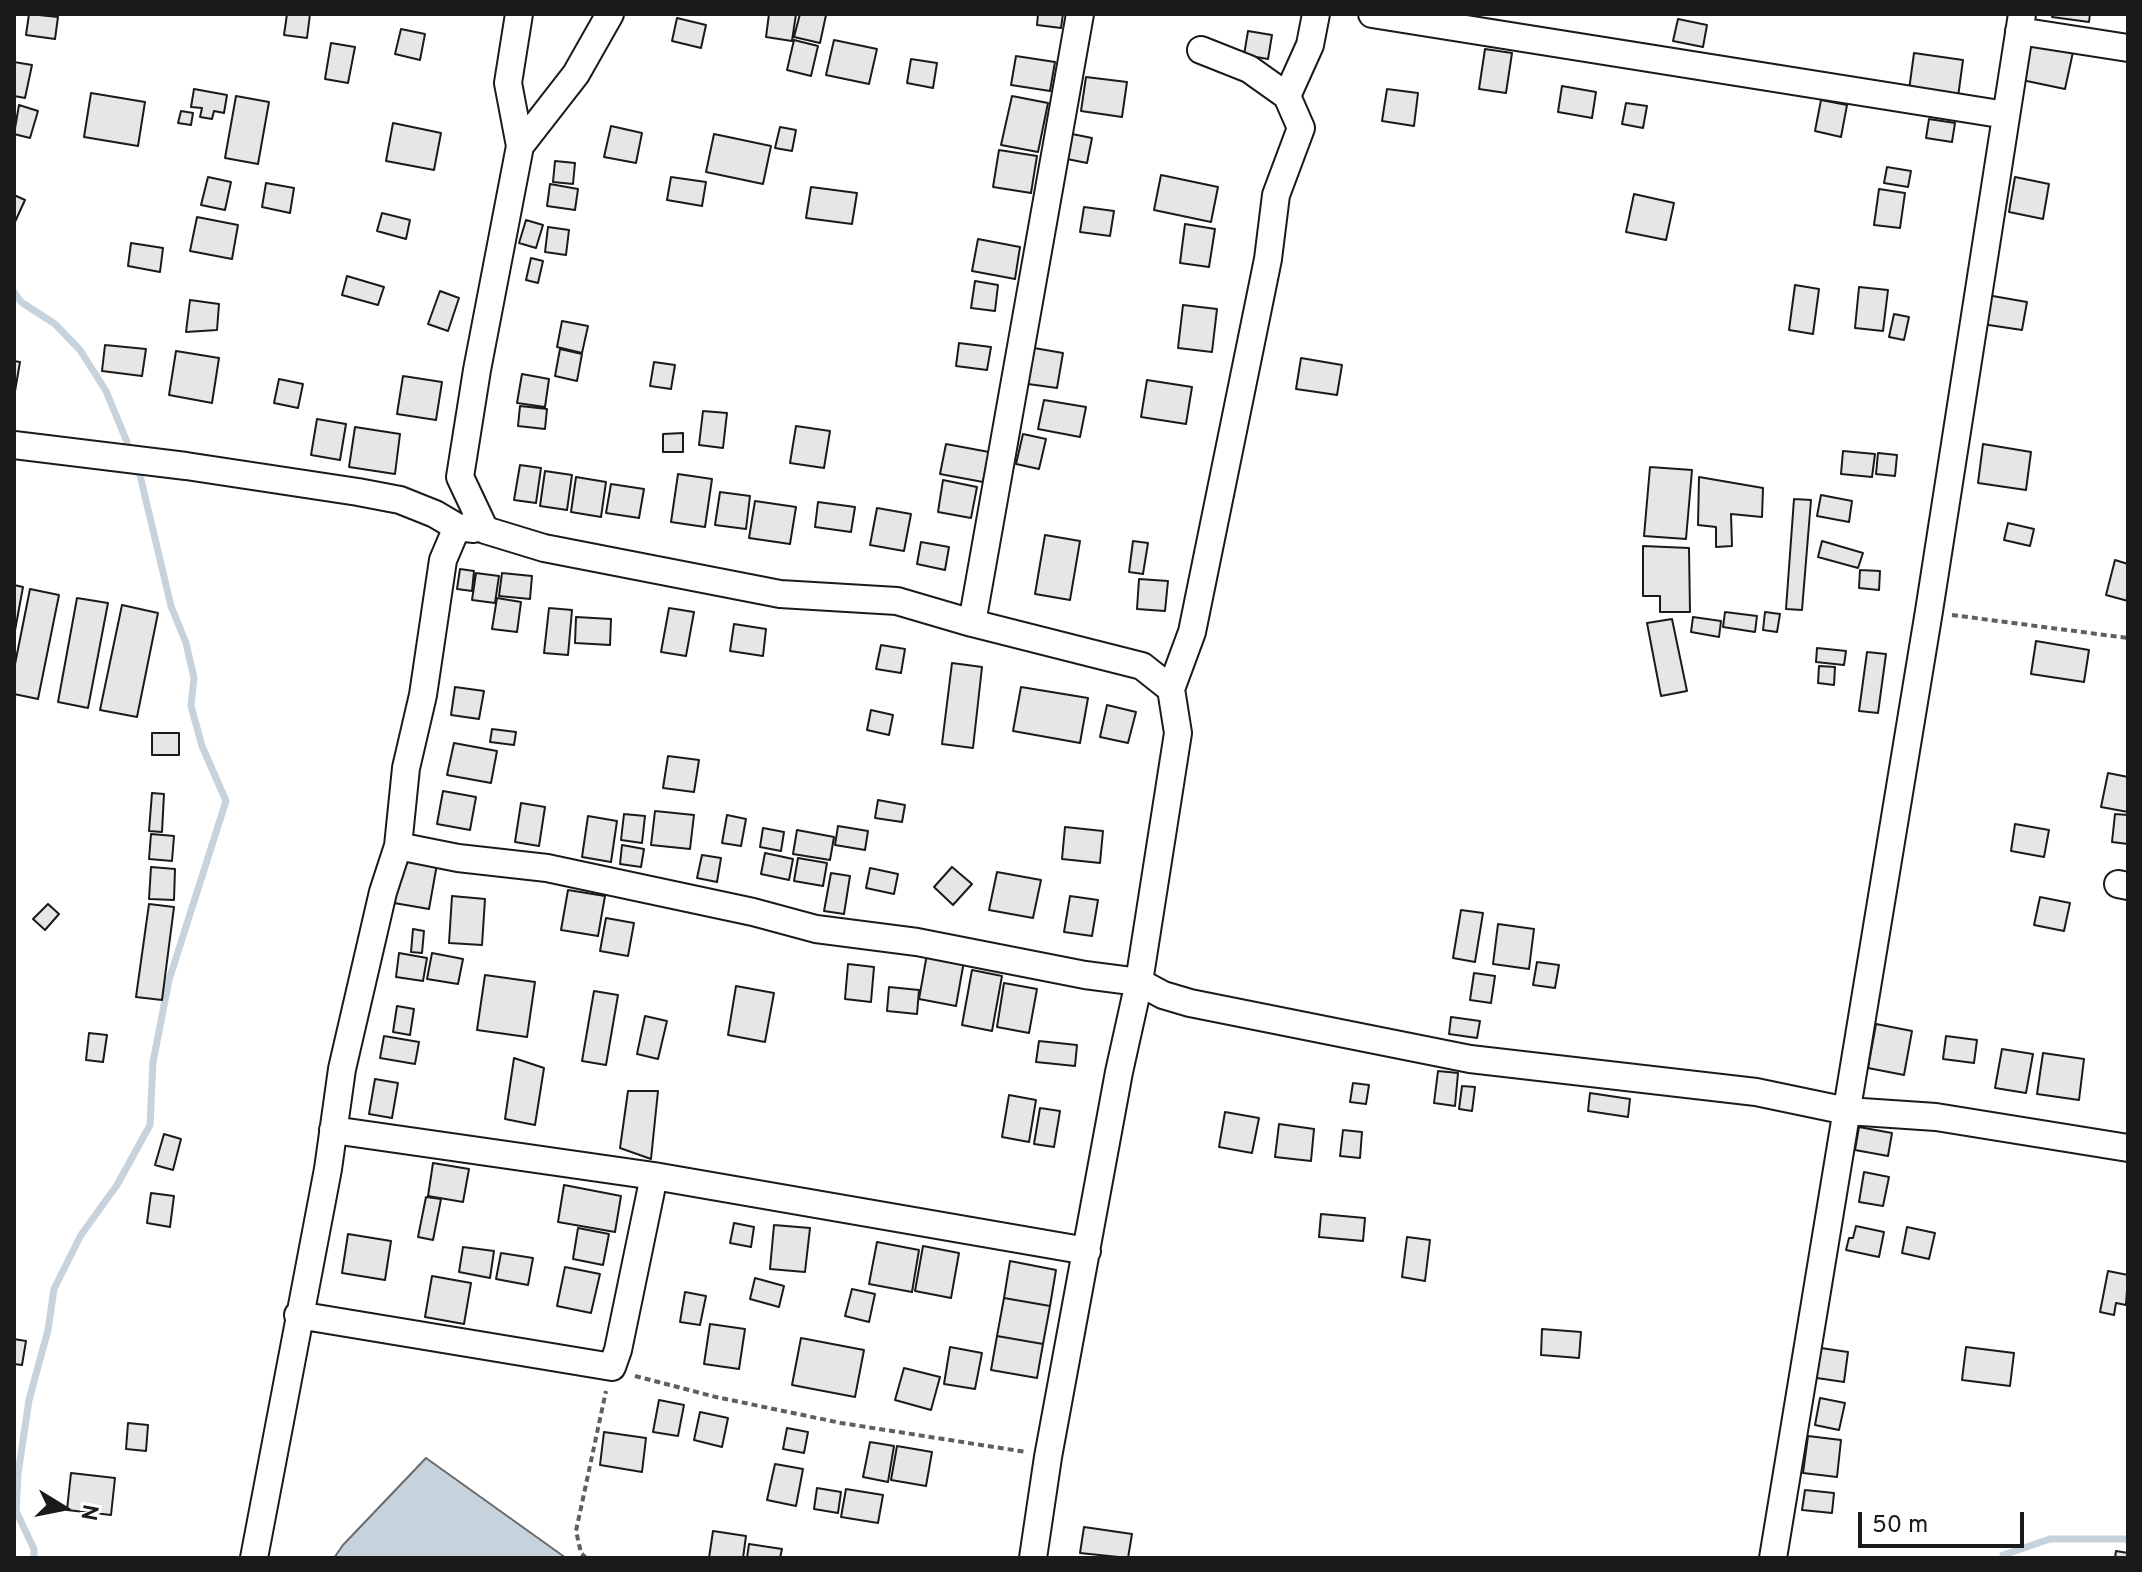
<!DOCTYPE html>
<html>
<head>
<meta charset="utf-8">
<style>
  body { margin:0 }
  #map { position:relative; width:2142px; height:1572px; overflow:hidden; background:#fff; font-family:Overpass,sans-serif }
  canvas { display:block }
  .frame { position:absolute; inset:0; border:16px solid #1a1a1a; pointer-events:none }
  .north { position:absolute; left:24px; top:1468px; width:80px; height:80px; -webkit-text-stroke:6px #fff; paint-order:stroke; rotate:100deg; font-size:22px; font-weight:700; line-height:32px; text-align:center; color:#1a1a1a }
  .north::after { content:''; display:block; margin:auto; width:28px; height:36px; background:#1a1a1a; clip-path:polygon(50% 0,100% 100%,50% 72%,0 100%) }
  .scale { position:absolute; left:1858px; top:1512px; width:166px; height:36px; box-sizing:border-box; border:4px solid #1a1a1a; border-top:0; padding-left:10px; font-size:24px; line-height:28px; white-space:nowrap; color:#1a1a1a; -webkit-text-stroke:6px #fff; paint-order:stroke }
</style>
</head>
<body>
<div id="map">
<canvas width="2142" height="1572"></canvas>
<div class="frame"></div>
<div class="north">N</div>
<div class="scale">50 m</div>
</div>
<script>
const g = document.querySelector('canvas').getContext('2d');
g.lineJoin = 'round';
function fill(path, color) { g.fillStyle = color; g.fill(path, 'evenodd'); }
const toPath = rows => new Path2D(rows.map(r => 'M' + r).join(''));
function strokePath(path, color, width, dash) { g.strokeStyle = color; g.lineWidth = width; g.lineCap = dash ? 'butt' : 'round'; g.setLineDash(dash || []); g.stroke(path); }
const water = toPath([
  [426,1458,566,1558,334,1558,343,1545,426,1458]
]);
fill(water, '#c6d2dc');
strokePath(water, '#6a6a6a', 2);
strokePath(toPath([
  [14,292,21,302,55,324,80,350,106,391,129,447],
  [2003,1555,2050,1539,2128,1539],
  [34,1558,34,1549,16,1511,18,1474,29,1400,48,1330,54,1289,81,1235,117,1185,150,1125,153,1062,169,980,226,801,202,746,191,706,194,678,186,643,171,606,139,471]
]), '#c6d2dc', 7);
const building = toPath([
  [29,14,58,17,55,39,26,35,29,14],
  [287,14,310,14,307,38,284,35,287,14],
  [769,14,796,14,792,41,766,37,769,14],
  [800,14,826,15,820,43,794,37,800,14],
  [1038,14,1063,14,1061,28,1037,25,1038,14],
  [2053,14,2090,14,2089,22,2052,17,2053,14],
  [677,18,706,25,701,48,672,41,677,18],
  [1678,19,1707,25,1703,47,1673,41,1678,19],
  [401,29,425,34,420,60,395,54,401,29],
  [1248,31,1272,35,1268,59,1244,55,1248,31],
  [794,40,818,46,811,76,787,70,794,40],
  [834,40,877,49,869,84,826,75,834,40],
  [2025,42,2073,52,2065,89,2017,79,2025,42],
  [331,43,355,47,348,83,325,79,331,43],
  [1485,49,1512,53,1506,93,1479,89,1485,49],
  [1914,53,1963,60,1958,97,1909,90,1914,53],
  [1016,56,1055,62,1050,91,1011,85,1016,56],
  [911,59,937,63,933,88,907,83,911,59],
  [14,62,32,65,25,98,14,96,14,62],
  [1086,77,1127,82,1122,117,1081,111,1086,77],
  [1562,86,1596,92,1592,118,1558,112,1562,86],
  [194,89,227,95,224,113,214,111,212,119,200,117,202,108,191,107,194,89],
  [1387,89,1418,93,1414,126,1382,121,1387,89],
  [91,93,145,102,138,146,84,137,91,93],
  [236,96,269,102,258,164,225,158,236,96],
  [1012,96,1048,103,1038,152,1001,145,1012,96],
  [1821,100,1847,105,1841,137,1815,131,1821,100],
  [1626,103,1647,106,1643,128,1622,124,1626,103],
  [19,105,38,111,30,138,14,134,19,105],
  [181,111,193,113,191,125,178,123,181,111],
  [1929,119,1955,123,1952,142,1926,138,1929,119],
  [393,123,441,133,434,170,386,161,393,123],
  [611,126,642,133,636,163,604,157,611,126],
  [780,127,796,130,792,151,775,148,780,127],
  [1067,133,1092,138,1087,163,1062,158,1067,133],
  [714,134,771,146,763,184,706,172,714,134],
  [999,150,1037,156,1031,193,993,187,999,150],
  [555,161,575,163,573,184,553,182,555,161],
  [1887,167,1911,171,1908,187,1884,183,1887,167],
  [1161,175,1218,187,1211,222,1154,210,1161,175],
  [208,177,231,182,225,210,201,205,208,177],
  [671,177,706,182,702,206,667,200,671,177],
  [2015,177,2049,184,2043,219,2009,212,2015,177],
  [266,183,294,188,290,213,262,207,266,183],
  [550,184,578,189,575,210,547,206,550,184],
  [811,187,857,193,852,224,806,218,811,187],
  [1879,189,1905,193,1900,228,1874,225,1879,189],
  [1634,194,1674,203,1666,240,1626,232,1634,194],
  [14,195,25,200,14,224,14,195],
  [1084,207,1114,211,1110,236,1080,232,1084,207],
  [382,213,410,220,406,239,377,231,382,213],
  [197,217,238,225,232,259,190,251,197,217],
  [526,220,543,225,536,248,519,243,526,220],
  [1185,224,1215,229,1209,267,1180,263,1185,224],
  [548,227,569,230,566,255,545,252,548,227],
  [978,239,1020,247,1015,279,972,271,978,239],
  [131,243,163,248,160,272,128,266,131,243],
  [531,258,543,261,538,283,526,280,531,258],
  [347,276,384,287,378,305,342,295,347,276],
  [975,281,998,285,995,311,971,308,975,281],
  [1795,285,1819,289,1813,334,1789,330,1795,285],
  [1859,287,1888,290,1883,331,1855,328,1859,287],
  [440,291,459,298,448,331,428,324,440,291],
  [1987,295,2027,302,2022,330,1982,324,1987,295],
  [190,300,219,304,217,330,186,332,190,300],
  [1183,305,1217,309,1212,352,1178,348,1183,305],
  [1894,314,1909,317,1904,340,1889,337,1894,314],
  [562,321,588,326,582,353,557,347,562,321],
  [959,343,991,347,987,370,956,366,959,343],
  [105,345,146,349,142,376,102,371,105,345],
  [1034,348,1063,353,1057,388,1028,384,1034,348],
  [560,349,582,354,577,381,555,376,560,349],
  [176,351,219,358,212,403,169,395,176,351],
  [1301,358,1342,365,1337,395,1296,389,1301,358],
  [14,361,20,362,14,397,14,361],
  [654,362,675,365,671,389,650,386,654,362],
  [522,374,549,379,545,407,517,403,522,374],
  [403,376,442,382,436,420,397,414,403,376],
  [279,379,303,384,298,408,274,403,279,379],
  [1147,380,1192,387,1186,424,1141,417,1147,380],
  [1044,400,1086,407,1080,437,1038,429,1044,400],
  [520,406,547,409,545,429,518,426,520,406],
  [703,411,727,413,723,448,699,445,703,411],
  [317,419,346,424,340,460,311,455,317,419],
  [796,426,830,431,824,468,790,463,796,426],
  [355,427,400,434,395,474,349,467,355,427],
  [683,433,683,452,663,452,663,434,683,433],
  [1023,434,1046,439,1039,469,1016,464,1023,434],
  [946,444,989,452,983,482,940,474,946,444],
  [1983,444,2031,452,2026,490,1978,483,1983,444],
  [1843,451,1875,454,1872,477,1841,474,1843,451],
  [1878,453,1897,455,1895,476,1876,474,1878,453],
  [520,465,541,468,536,503,514,500,520,465],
  [1650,467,1692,470,1686,539,1644,536,1650,467],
  [545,471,572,475,567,510,540,506,545,471],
  [678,474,712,479,705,527,671,522,678,474],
  [576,477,606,482,601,517,571,512,576,477],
  [1699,477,1763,488,1762,517,1731,514,1732,546,1716,547,1716,527,1698,525,1699,477],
  [943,480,977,487,971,518,938,512,943,480],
  [611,484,644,489,639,518,606,513,611,484],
  [720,492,750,496,746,529,715,525,720,492],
  [1821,495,1852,501,1849,522,1817,516,1821,495],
  [1794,499,1811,500,1802,610,1786,609,1794,499],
  [755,501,796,507,790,544,749,538,755,501],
  [818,502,855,507,851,532,815,527,818,502],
  [877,508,911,514,904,551,870,545,877,508],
  [2008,523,2034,529,2030,546,2004,540,2008,523],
  [1045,535,1080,541,1070,600,1035,594,1045,535],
  [1133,541,1148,543,1143,574,1129,572,1133,541],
  [1822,541,1863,553,1858,568,1818,557,1822,541],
  [921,542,949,547,945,570,917,564,921,542],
  [1643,546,1689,548,1690,612,1660,612,1660,596,1643,596,1643,546],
  [2115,560,2128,564,2128,601,2106,595,2115,560],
  [460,569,474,571,472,591,457,589,460,569],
  [1860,570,1880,571,1879,590,1859,588,1860,570],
  [476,573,499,576,495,603,472,600,476,573],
  [502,573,532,576,530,599,499,596,502,573],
  [1139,579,1168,581,1165,611,1137,609,1139,579],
  [14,585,23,587,14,636,14,585],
  [30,589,59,595,38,699,14,694,14,669,30,589],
  [77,598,108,603,88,708,58,702,77,598],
  [497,598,521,602,517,632,492,629,497,598],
  [122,605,158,613,137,717,100,710,122,605],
  [549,608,572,610,568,655,544,653,549,608],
  [669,608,694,612,686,656,661,652,669,608],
  [1725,612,1757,616,1755,632,1723,627,1725,612],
  [1765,612,1780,614,1777,632,1763,630,1765,612],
  [576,617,611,619,610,645,575,643,576,617],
  [1693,617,1721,621,1719,637,1691,632,1693,617],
  [1672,619,1687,691,1661,696,1647,623,1672,619],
  [734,624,766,629,763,656,730,651,734,624],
  [2036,641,2089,650,2084,682,2031,674,2036,641],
  [881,645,905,649,901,673,876,669,881,645],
  [1817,648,1846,651,1844,665,1816,662,1817,648],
  [1867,652,1886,654,1878,713,1859,711,1867,652],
  [952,663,982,667,973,748,942,744,952,663],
  [1819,666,1835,667,1834,685,1818,683,1819,666],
  [455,687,484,691,479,719,451,715,455,687],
  [1021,687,1088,698,1080,743,1013,731,1021,687],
  [1107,705,1136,712,1128,743,1100,737,1107,705],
  [871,710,893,715,889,735,867,730,871,710],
  [492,729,516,732,514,745,490,742,492,729],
  [152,733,179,733,179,755,152,755,152,733],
  [454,743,497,751,491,783,447,775,454,743],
  [668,756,699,760,694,792,663,788,668,756],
  [2108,773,2128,777,2128,812,2101,807,2108,773],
  [443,791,476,797,470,830,437,824,443,791],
  [152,793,164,794,162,832,149,831,152,793],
  [878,800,905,805,902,822,875,818,878,800],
  [521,803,545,807,539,846,515,842,521,803],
  [655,811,694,815,690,849,651,845,655,811],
  [624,814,645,816,642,843,621,840,624,814],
  [2115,814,2128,815,2128,844,2112,842,2115,814],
  [727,815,746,819,741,846,722,843,727,815],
  [588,816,617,821,611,862,582,857,588,816],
  [2015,824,2049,830,2044,857,2011,851,2015,824],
  [838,826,868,831,865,850,835,845,838,826],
  [1065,827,1103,831,1100,863,1062,859,1065,827],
  [763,828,784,832,781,851,760,847,763,828],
  [797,830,834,837,830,860,793,854,797,830],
  [151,834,174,836,172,861,149,859,151,834],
  [622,845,644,849,641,867,620,864,622,845],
  [765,853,793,859,789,880,761,874,765,853],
  [702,855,721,858,717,882,697,878,702,855],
  [402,858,437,864,429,909,394,903,402,858],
  [798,858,827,863,823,886,794,881,798,858],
  [151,867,175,869,174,900,149,899,151,867],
  [952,867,972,884,953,905,934,887,952,867],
  [870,868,898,874,894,894,866,888,870,868],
  [997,872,1041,880,1033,918,989,910,997,872],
  [831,873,850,876,844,914,824,911,831,873],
  [568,890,605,896,598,936,561,930,568,890],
  [452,896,485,899,482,945,449,943,452,896],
  [1070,896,1098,900,1092,936,1064,932,1070,896],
  [2040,897,2070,903,2064,931,2034,925,2040,897],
  [48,904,59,914,45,930,33,919,48,904],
  [149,904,174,907,162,1000,136,997,149,904],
  [1461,910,1483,913,1475,962,1453,958,1461,910],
  [606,918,634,923,628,956,600,951,606,918],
  [1498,924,1534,929,1529,969,1493,964,1498,924],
  [413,929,424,931,422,953,411,952,413,929],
  [399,953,427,958,423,981,396,977,399,953],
  [432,953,463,959,458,984,427,979,432,953],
  [927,954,964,961,956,1006,919,999,927,954],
  [1537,962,1559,965,1555,988,1533,985,1537,962],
  [848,964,874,967,871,1002,845,999,848,964],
  [972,970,1002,976,992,1031,962,1025,972,970],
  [1474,973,1495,976,1491,1003,1470,1000,1474,973],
  [485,975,535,982,527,1037,477,1030,485,975],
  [1004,983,1037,989,1029,1033,997,1027,1004,983],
  [736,986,774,993,765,1042,728,1035,736,986],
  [889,987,919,990,917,1014,887,1011,889,987],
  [594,991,618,995,606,1065,582,1061,594,991],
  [397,1006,414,1009,410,1035,393,1032,397,1006],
  [645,1016,667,1021,658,1059,637,1054,645,1016],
  [1451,1017,1480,1021,1477,1038,1449,1034,1451,1017],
  [1876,1024,1912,1031,1904,1075,1868,1068,1876,1024],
  [89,1033,107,1035,103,1062,86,1060,89,1033],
  [384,1036,419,1042,415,1064,380,1058,384,1036],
  [1946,1036,1977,1040,1974,1063,1943,1059,1946,1036],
  [1039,1041,1077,1045,1075,1066,1036,1062,1039,1041],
  [2002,1049,2033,1054,2026,1093,1995,1088,2002,1049],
  [2043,1053,2084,1059,2079,1100,2037,1094,2043,1053],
  [514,1058,544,1068,535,1125,505,1119,514,1058],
  [1438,1071,1458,1073,1455,1106,1434,1103,1438,1071],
  [375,1079,398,1083,392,1118,369,1114,375,1079],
  [1353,1083,1369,1085,1366,1104,1350,1102,1353,1083],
  [1462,1086,1475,1087,1472,1111,1459,1109,1462,1086],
  [628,1091,658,1091,651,1159,620,1148,628,1091],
  [1590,1093,1630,1099,1628,1117,1588,1111,1590,1093],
  [1009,1095,1036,1100,1029,1142,1002,1137,1009,1095],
  [1040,1108,1060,1111,1054,1147,1034,1144,1040,1108],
  [1225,1112,1259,1118,1252,1153,1219,1147,1225,1112],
  [1279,1124,1314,1129,1311,1161,1275,1157,1279,1124],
  [1859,1127,1892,1133,1888,1156,1855,1150,1859,1127],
  [1343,1130,1362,1132,1360,1158,1340,1156,1343,1130],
  [164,1134,181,1139,173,1170,155,1165,164,1134],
  [433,1163,469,1169,463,1202,428,1196,433,1163],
  [1864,1172,1889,1177,1883,1206,1859,1202,1864,1172],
  [564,1185,621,1196,615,1232,558,1222,564,1185],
  [151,1193,174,1196,170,1227,147,1223,151,1193],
  [426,1197,441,1199,433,1240,418,1237,426,1197],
  [1321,1214,1365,1218,1363,1241,1319,1237,1321,1214],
  [734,1223,754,1227,751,1247,730,1243,734,1223],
  [774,1225,810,1228,805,1272,770,1269,774,1225],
  [1856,1226,1884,1232,1879,1257,1846,1250,1849,1238,1853,1238,1856,1226],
  [1907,1227,1935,1233,1929,1259,1902,1253,1907,1227],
  [578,1228,609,1234,603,1265,573,1259,578,1228],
  [348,1234,391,1241,385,1280,342,1273,348,1234],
  [1407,1237,1430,1240,1425,1281,1402,1277,1407,1237],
  [877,1242,919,1250,912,1292,869,1284,877,1242],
  [923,1246,959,1253,951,1298,915,1291,923,1246],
  [463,1247,494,1251,490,1278,459,1272,463,1247],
  [501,1253,533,1258,528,1285,496,1279,501,1253],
  [1010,1261,1056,1270,1050,1306,1004,1298,1010,1261],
  [565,1267,600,1274,591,1313,557,1306,565,1267],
  [2108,1271,2128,1275,2126,1305,2116,1303,2114,1315,2100,1312,2108,1271],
  [432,1276,471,1283,464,1324,425,1317,432,1276],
  [755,1278,784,1286,779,1307,750,1299,755,1278],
  [852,1289,875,1294,869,1322,845,1316,852,1289],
  [685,1292,706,1296,700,1325,680,1322,685,1292],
  [1004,1298,1050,1306,1043,1344,997,1336,1004,1298],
  [710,1324,745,1329,739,1369,704,1364,710,1324],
  [1542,1329,1581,1332,1579,1358,1541,1355,1542,1329],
  [997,1336,1043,1344,1037,1378,991,1370,997,1336],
  [801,1338,864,1350,855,1397,792,1385,801,1338],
  [14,1339,26,1341,22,1365,14,1364,14,1339],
  [950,1347,982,1353,975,1389,944,1384,950,1347],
  [1814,1347,1848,1352,1844,1382,1810,1377,1814,1347],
  [1966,1347,2014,1353,2010,1386,1962,1380,1966,1347],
  [904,1368,940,1377,931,1410,895,1400,904,1368],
  [1820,1398,1845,1403,1839,1430,1815,1425,1820,1398],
  [659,1400,684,1405,678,1436,653,1432,659,1400],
  [700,1412,728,1418,722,1447,694,1440,700,1412],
  [128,1423,148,1425,146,1451,126,1449,128,1423],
  [787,1428,808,1432,804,1453,783,1449,787,1428],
  [604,1432,646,1438,642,1472,600,1465,604,1432],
  [1808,1436,1841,1440,1837,1477,1803,1473,1808,1436],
  [870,1442,894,1446,888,1482,863,1477,870,1442],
  [897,1446,932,1452,926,1486,891,1480,897,1446],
  [775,1464,803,1469,796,1506,767,1500,775,1464],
  [71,1473,115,1478,111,1515,67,1510,71,1473],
  [817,1488,841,1492,838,1513,814,1509,817,1488],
  [846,1489,883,1495,878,1523,841,1517,846,1489],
  [1805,1490,1834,1493,1832,1513,1802,1510,1805,1490],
  [1084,1527,1132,1534,1128,1558,1080,1553,1084,1527],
  [713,1531,746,1536,743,1558,709,1558,713,1531],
  [749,1544,782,1549,780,1558,747,1558,749,1544],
  [2116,1551,2128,1553,2128,1558,2115,1558,2116,1551]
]);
fill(building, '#e6e6e6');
strokePath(building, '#1a1a1a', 2);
const minor = toPath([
  [519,14,508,83,520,146,477,370,460,477,485,530,544,548,780,594,897,601,972,623,1142,666,1171,689,1178,733,1139,982,1163,995,1190,1003,1470,1059,1756,1092,1847,1111,1936,1117,2128,1148],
  [1372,14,2006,115],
  [2019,31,2128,48],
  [1287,96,1310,45,1316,14],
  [520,146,576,74,610,14],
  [14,445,186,466,358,492,400,500,435,514,457,527,474,529],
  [972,623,1080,14],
  [1171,689,1192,632,1268,259,1276,195,1301,128,1287,96,1249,69,1201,50],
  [398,846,458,858,547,868,753,912,816,929,917,942,1085,975,1139,982,1119,1072,1048,1457,1033,1558],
  [2118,884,2128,886],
  [333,1130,654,1176],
  [298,1315,612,1367,618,1350,654,1176,1087,1251],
  [254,1558,328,1169,342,1069,383,892,398,846,406,768,423,695,443,560,457,527],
  [1773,1558,1929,611,2022,14]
]);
strokePath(minor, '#1a1a1a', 30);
strokePath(toPath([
  [1952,615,2128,638],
  [635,1376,716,1397,841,1423,1026,1452],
  [586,1558,581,1553,576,1531,606,1391]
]), '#5f5f5f', 4, [6, 4]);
strokePath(minor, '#fff', 26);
</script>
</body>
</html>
